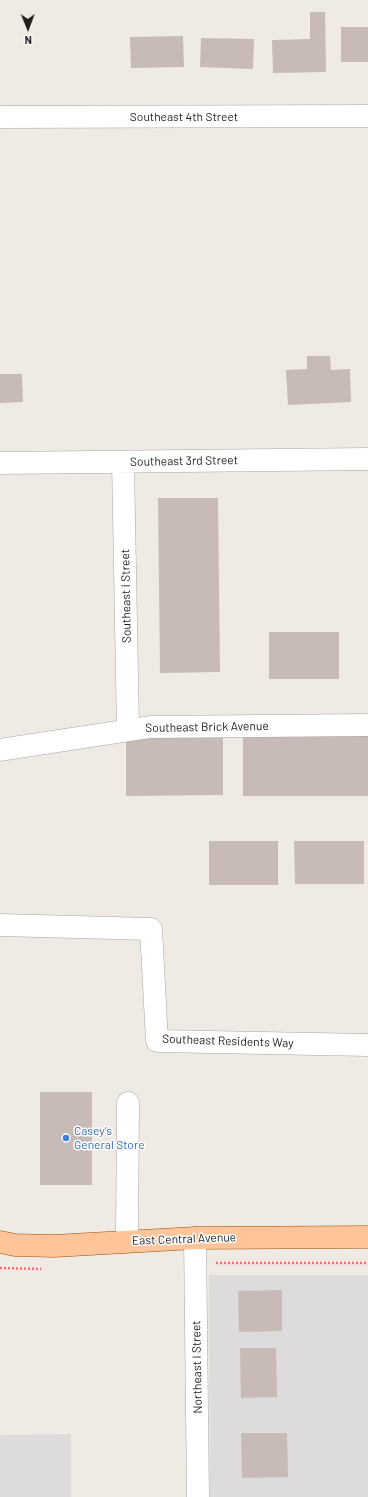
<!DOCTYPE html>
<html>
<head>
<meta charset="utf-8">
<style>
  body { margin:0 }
  #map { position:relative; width:368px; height:1497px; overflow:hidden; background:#f0eae4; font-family:Barlow,sans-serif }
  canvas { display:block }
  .north { position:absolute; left:8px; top:8px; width:40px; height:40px; -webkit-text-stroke:3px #fff; paint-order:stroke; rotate:179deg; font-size:11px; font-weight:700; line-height:16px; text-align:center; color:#1e1e1e }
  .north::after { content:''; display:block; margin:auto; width:14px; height:18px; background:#1e1e1e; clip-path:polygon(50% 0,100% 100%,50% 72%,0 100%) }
</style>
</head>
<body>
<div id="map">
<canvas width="368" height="1497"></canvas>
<div class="north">N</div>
</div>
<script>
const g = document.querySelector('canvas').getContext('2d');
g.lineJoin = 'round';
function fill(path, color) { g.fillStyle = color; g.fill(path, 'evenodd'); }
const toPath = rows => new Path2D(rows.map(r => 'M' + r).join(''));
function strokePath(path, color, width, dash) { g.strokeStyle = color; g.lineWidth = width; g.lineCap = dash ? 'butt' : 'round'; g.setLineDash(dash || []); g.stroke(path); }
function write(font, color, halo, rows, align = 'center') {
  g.font = font + ' Barlow,sans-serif'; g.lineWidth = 3; g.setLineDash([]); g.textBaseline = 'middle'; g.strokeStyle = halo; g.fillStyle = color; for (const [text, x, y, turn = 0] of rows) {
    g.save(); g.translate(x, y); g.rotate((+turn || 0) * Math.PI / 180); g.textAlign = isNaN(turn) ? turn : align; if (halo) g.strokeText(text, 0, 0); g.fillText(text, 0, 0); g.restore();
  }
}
fill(toPath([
  [209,1275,368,1275,368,1497,210,1497],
  [71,1434,71,1497,0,1497,0,1435]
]), '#dddbdc');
fill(toPath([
  [310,12,325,12,326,72,273,73,272,40,310,39],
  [341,27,368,27,368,62,341,62],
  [183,36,184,67,131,68,130,37],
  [201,38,254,39,253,69,200,67],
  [307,356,330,356,331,370,350,369,351,402,288,405,286,370,307,369],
  [0,374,22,374,23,402,0,403],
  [158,498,218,498,220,672,160,673],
  [269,632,339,632,339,679,269,679],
  [223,735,223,795,126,796,126,736],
  [368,735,368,796,243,796,243,736],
  [209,841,278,841,278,885,209,885],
  [294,841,364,841,364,884,295,884],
  [40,1092,92,1092,92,1185,40,1185],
  [282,1290,282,1331,239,1332,238,1291],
  [240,1348,276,1348,277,1397,241,1398],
  [241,1433,287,1433,288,1477,242,1478]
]), '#c8bbb7');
const minor = toPath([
  [0,117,368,116],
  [123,462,128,730],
  [0,463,368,459],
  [0,750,150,727,368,725],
  [0,925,151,929,157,1041,368,1045],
  [195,1238,198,1497],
  [127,1241,128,1103]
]);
const major = toPath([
  [0,1242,15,1245,54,1246,195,1238,368,1237]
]);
strokePath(minor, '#a5a5a5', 23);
strokePath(major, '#994f00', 23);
strokePath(toPath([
  [216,1263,368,1263],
  [0,1268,41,1269]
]), '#ff666d', 2.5, [2, 2]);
strokePath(minor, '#fff', 22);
strokePath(major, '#ffc49a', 22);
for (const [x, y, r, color] of [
  [66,1138,4,"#3f7fe0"]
]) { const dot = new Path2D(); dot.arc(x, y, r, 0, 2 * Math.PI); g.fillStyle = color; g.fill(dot); strokePath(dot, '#fff', 1.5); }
write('12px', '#1e1e1e', '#fff', [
  ["Southeast 4th Street",184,117],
  ["Southeast 3rd Street",184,461,-1],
  ["Southeast I Street",126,596,-91],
  ["Southeast Brick Avenue",207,727,-1],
  ["Southeast Residents Way",228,1041,2],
  ["East Central Avenue",184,1239,-2],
  ["Northeast I Street",197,1367,-91]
]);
write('12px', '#366cbe', '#fff', [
  ["Casey's",74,1131],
  ["General Store",74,1145]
], 'left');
</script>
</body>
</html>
